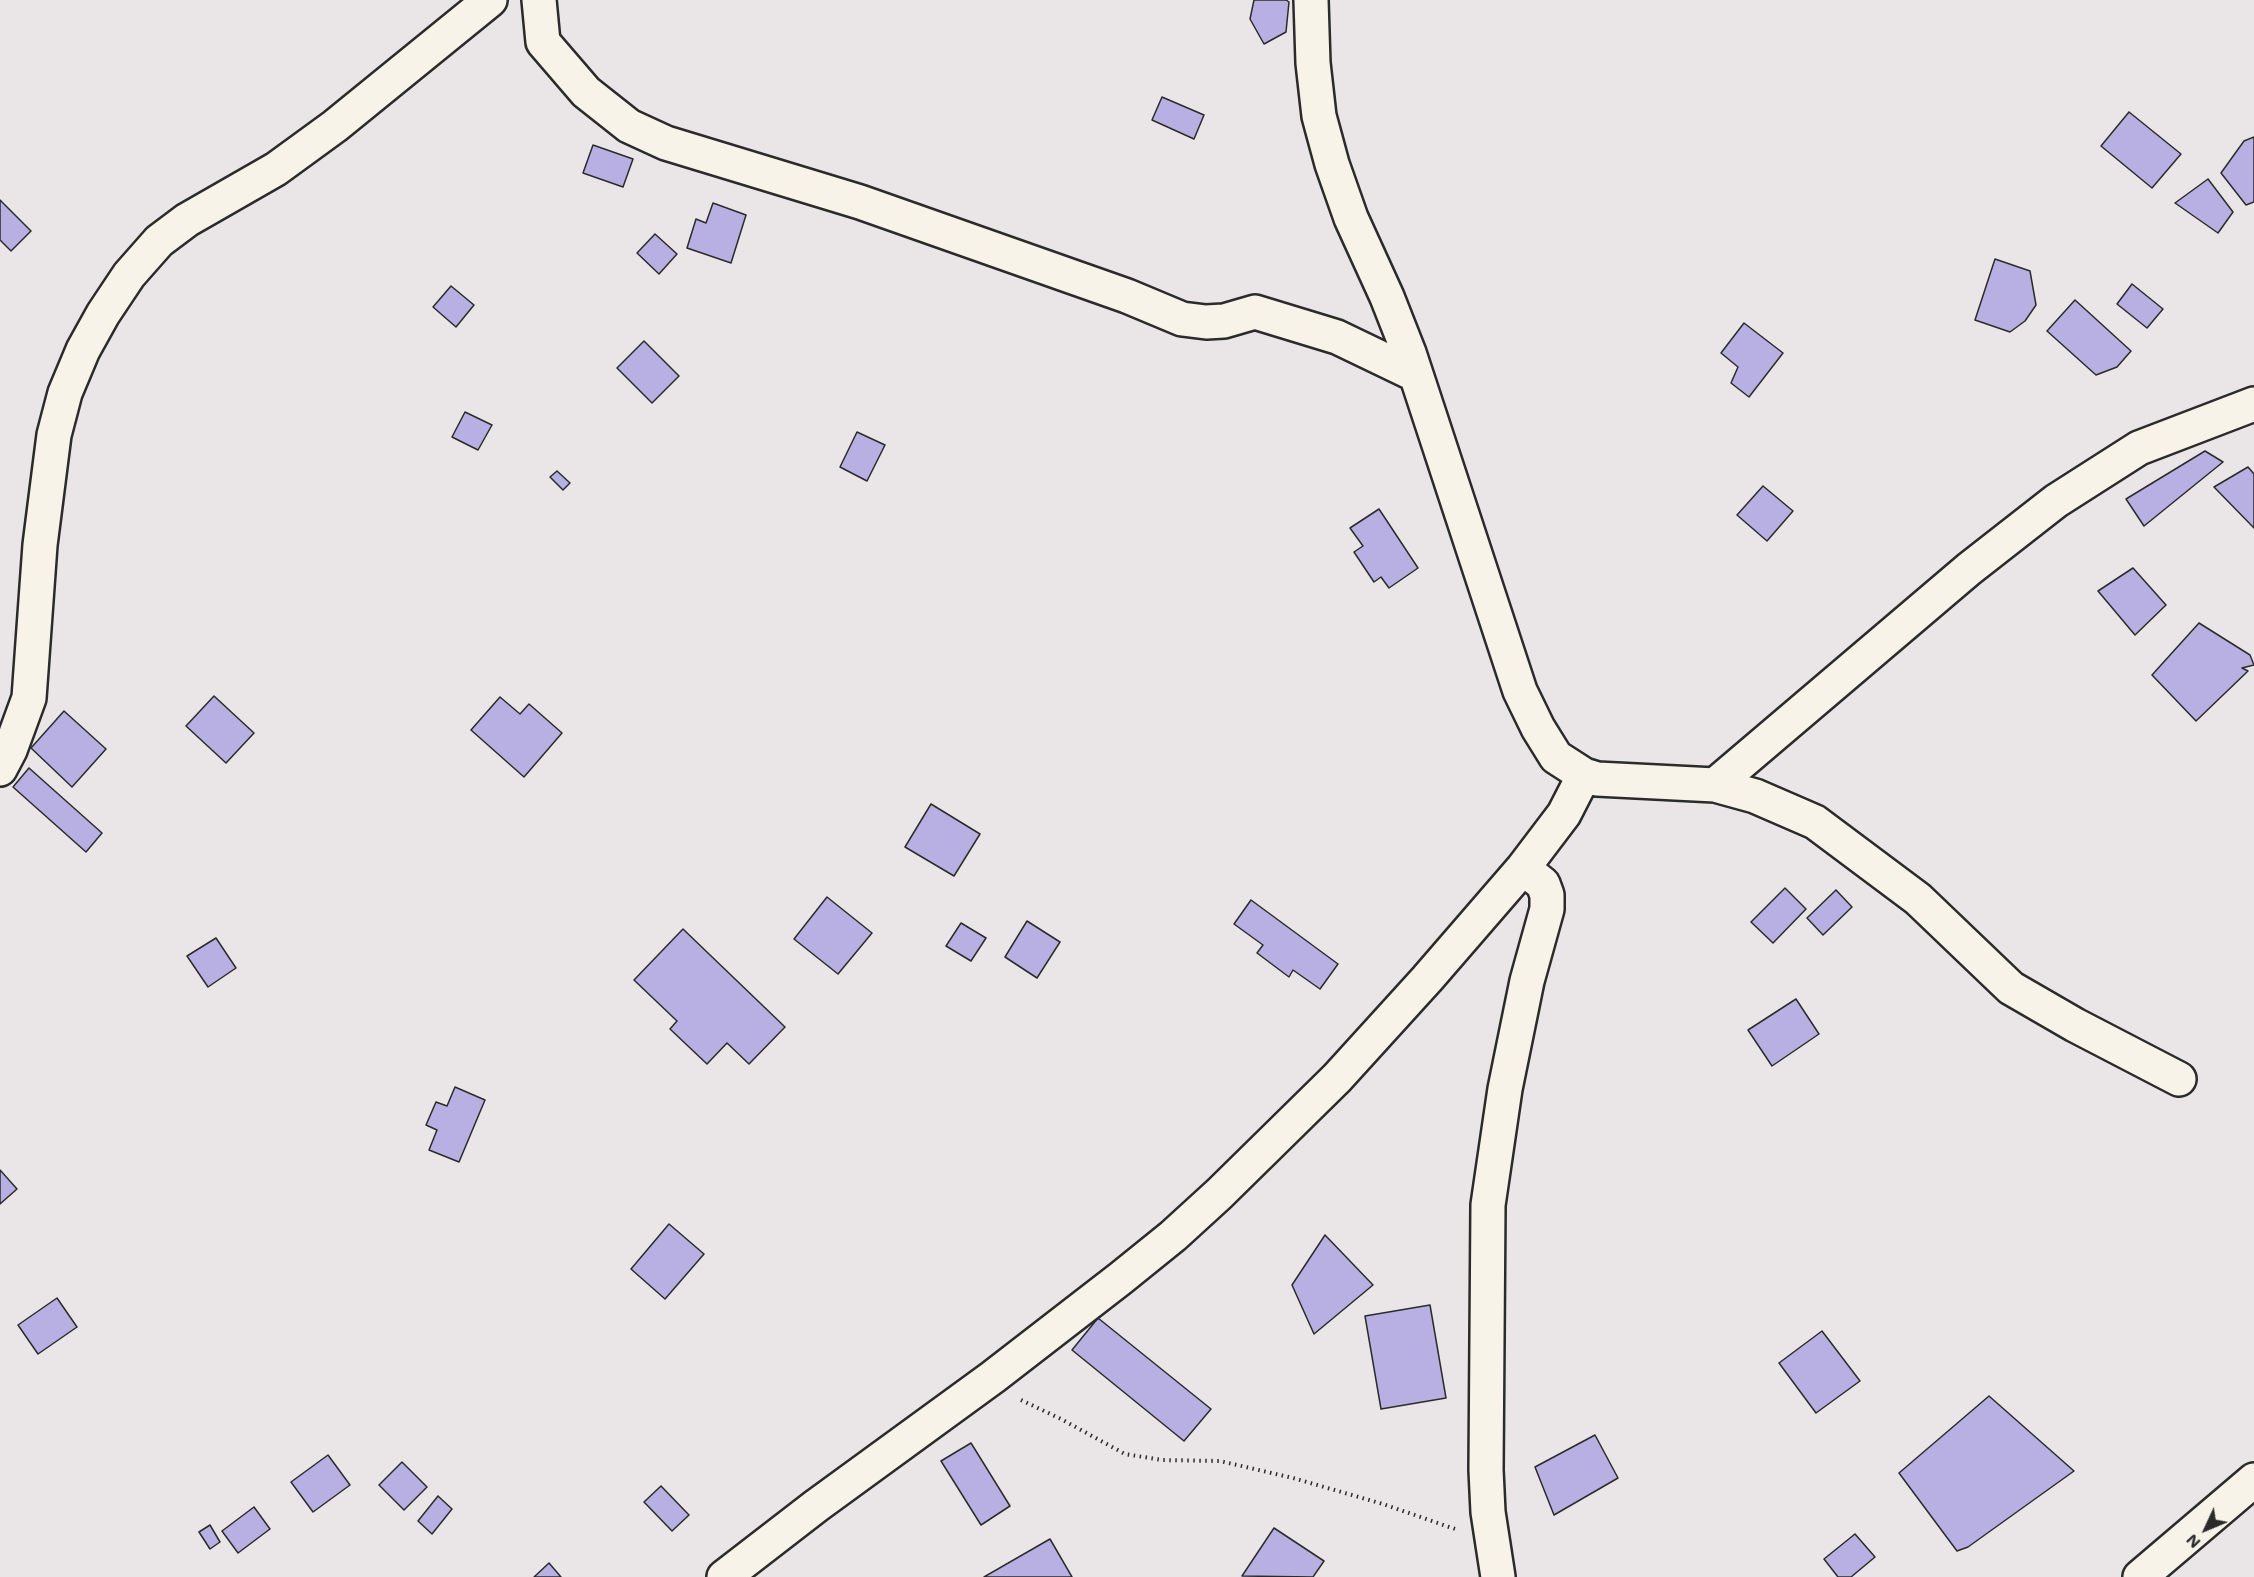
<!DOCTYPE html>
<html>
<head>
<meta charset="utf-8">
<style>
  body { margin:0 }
  #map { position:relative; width:2254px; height:1577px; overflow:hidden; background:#eae6e7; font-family:Mali,sans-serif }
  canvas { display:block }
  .north { position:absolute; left:2176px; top:1499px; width:60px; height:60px; -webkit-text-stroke:4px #f7f3e8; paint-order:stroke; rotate:226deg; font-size:16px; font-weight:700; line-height:24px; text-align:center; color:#2b2b2b }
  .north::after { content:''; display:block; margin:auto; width:21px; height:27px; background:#2b2b2b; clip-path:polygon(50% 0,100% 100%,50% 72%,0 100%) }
</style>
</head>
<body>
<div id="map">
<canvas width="2254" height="1577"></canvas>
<div class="north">N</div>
</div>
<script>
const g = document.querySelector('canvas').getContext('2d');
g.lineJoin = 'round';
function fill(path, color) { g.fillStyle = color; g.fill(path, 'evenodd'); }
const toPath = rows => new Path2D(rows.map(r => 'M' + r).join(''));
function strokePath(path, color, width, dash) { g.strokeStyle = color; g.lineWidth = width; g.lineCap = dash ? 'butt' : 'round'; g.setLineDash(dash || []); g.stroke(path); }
const building = toPath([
  [1254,0,1286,0,1289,2,1286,32,1264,44,1250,19,1254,0],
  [1162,97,1204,115,1194,139,1152,120,1162,97],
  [2129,112,2181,154,2152,188,2101,146,2129,112],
  [2254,137,2254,202,2246,205,2221,173,2244,141,2254,137],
  [593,145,633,159,623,187,583,173,593,145],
  [2208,179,2233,212,2218,233,2175,203,2208,179],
  [0,200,31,231,11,251,0,240,0,200],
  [713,203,746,215,731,263,687,248,696,219,706,223,713,203],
  [655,234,677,254,659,274,637,253,655,234],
  [1995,259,2030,271,2036,305,2025,321,2010,332,1975,320,1995,259],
  [2132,284,2163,309,2147,328,2117,304,2132,284],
  [451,286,474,305,456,327,433,307,451,286],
  [2075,300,2131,351,2117,367,2096,375,2047,331,2075,300],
  [1744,323,1783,353,1749,397,1731,383,1738,367,1721,353,1744,323],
  [644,341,679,376,652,403,617,368,644,341],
  [465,412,492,425,478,450,452,437,465,412],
  [857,432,885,445,867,481,840,467,857,432],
  [2205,451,2223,462,2144,526,2126,499,2205,451],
  [2248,467,2254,474,2254,528,2214,487,2248,467],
  [557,471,570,483,563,490,550,477,557,471],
  [1763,486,1793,511,1767,541,1737,515,1763,486],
  [1379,509,1418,568,1389,588,1381,577,1374,582,1354,552,1363,546,1350,528,1379,509],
  [2133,568,2166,605,2135,635,2098,591,2133,568],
  [2199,623,2250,655,2254,665,2242,668,2248,671,2196,721,2152,675,2199,623],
  [214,696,254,733,226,763,186,726,214,696],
  [500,697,520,714,529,704,562,733,524,777,471,730,500,697],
  [64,711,106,749,72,787,31,748,64,711],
  [29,768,102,833,86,852,13,787,29,768],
  [931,804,980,834,954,876,905,847,931,804],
  [1785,888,1806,909,1773,943,1751,922,1785,888],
  [1836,890,1852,907,1823,935,1807,918,1836,890],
  [827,897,872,933,838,974,794,939,827,897],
  [1251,900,1338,964,1320,989,1293,970,1289,977,1257,953,1263,945,1234,924,1251,900],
  [1027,921,1060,942,1037,978,1005,957,1027,921],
  [961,923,986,938,971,961,946,946,961,923],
  [683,929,785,1027,749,1064,727,1043,707,1064,670,1029,677,1021,634,980,683,929],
  [216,938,236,968,208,987,187,956,216,938],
  [1796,999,1819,1034,1772,1066,1748,1030,1796,999],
  [455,1087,485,1100,459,1162,429,1150,437,1130,426,1125,436,1102,447,1106,455,1087],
  [0,1170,17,1189,0,1204,0,1170],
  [669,1224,704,1254,665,1299,631,1269,669,1224],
  [1325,1235,1373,1285,1314,1334,1292,1285,1325,1235],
  [57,1298,77,1327,38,1354,18,1325,57,1298],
  [1430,1305,1446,1398,1381,1409,1365,1316,1430,1305],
  [1098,1318,1211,1409,1184,1441,1072,1350,1098,1318],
  [1822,1331,1860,1381,1816,1413,1779,1363,1822,1331],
  [1989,1396,2074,1471,1968,1547,1957,1551,1899,1473,1989,1396],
  [1595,1435,1618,1478,1554,1515,1535,1467,1595,1435],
  [971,1443,1010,1506,981,1525,941,1461,971,1443],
  [328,1455,350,1485,313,1512,291,1482,328,1455],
  [402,1462,427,1487,404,1510,379,1485,402,1462],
  [661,1486,689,1515,672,1531,644,1502,661,1486],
  [438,1496,452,1509,432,1534,418,1521,438,1496],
  [254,1507,270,1529,238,1553,222,1531,254,1507],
  [210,1525,220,1542,210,1549,199,1532,210,1525],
  [1274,1528,1324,1561,1313,1577,1242,1576,1274,1528],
  [1855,1534,1875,1557,1851,1577,1838,1577,1824,1559,1855,1534],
  [1050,1539,1072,1577,984,1577,1050,1539],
  [549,1563,561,1577,534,1577,549,1563]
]);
fill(building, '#b8b0e2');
strokePath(building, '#2b2b2b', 1.5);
const street = toPath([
  [539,0,543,42,586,92,629,126,666,143,860,202,1127,296,1182,319,1206,322,1224,321,1255,312,1337,337,1416,375],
  [1311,0,1313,63,1319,116,1332,164,1351,218,1387,297,1409,353,1520,691,1538,728,1556,757,1584,775,1597,779,1715,785,1755,796,1815,822,1918,899,2011,988,2075,1025,2179,1079],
  [0,769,10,750,29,698,40,545,54,435,65,393,83,350,103,314,129,275,159,241,187,220,276,169,335,126,490,0],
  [1715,785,1969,569,2056,501,2139,448,2254,404],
  [724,1577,816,1506,993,1377,1121,1278,1173,1236,1219,1194,1337,1078,1427,979,1523,868,1564,814,1584,775],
  [1498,1577,1488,1512,1486,1470,1488,1205,1505,1089,1527,981,1547,909,1547,895,1543,884,1523,868],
  [2140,1577,2254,1480]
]);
strokePath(street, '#2b2b2b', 38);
strokePath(toPath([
  [1021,1400,1061,1419,1125,1454,1162,1460,1220,1461,1293,1478,1383,1504,1455,1529]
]), '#2b2b2b', 4, [1.5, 4.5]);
strokePath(street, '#f7f3e8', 33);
</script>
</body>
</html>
